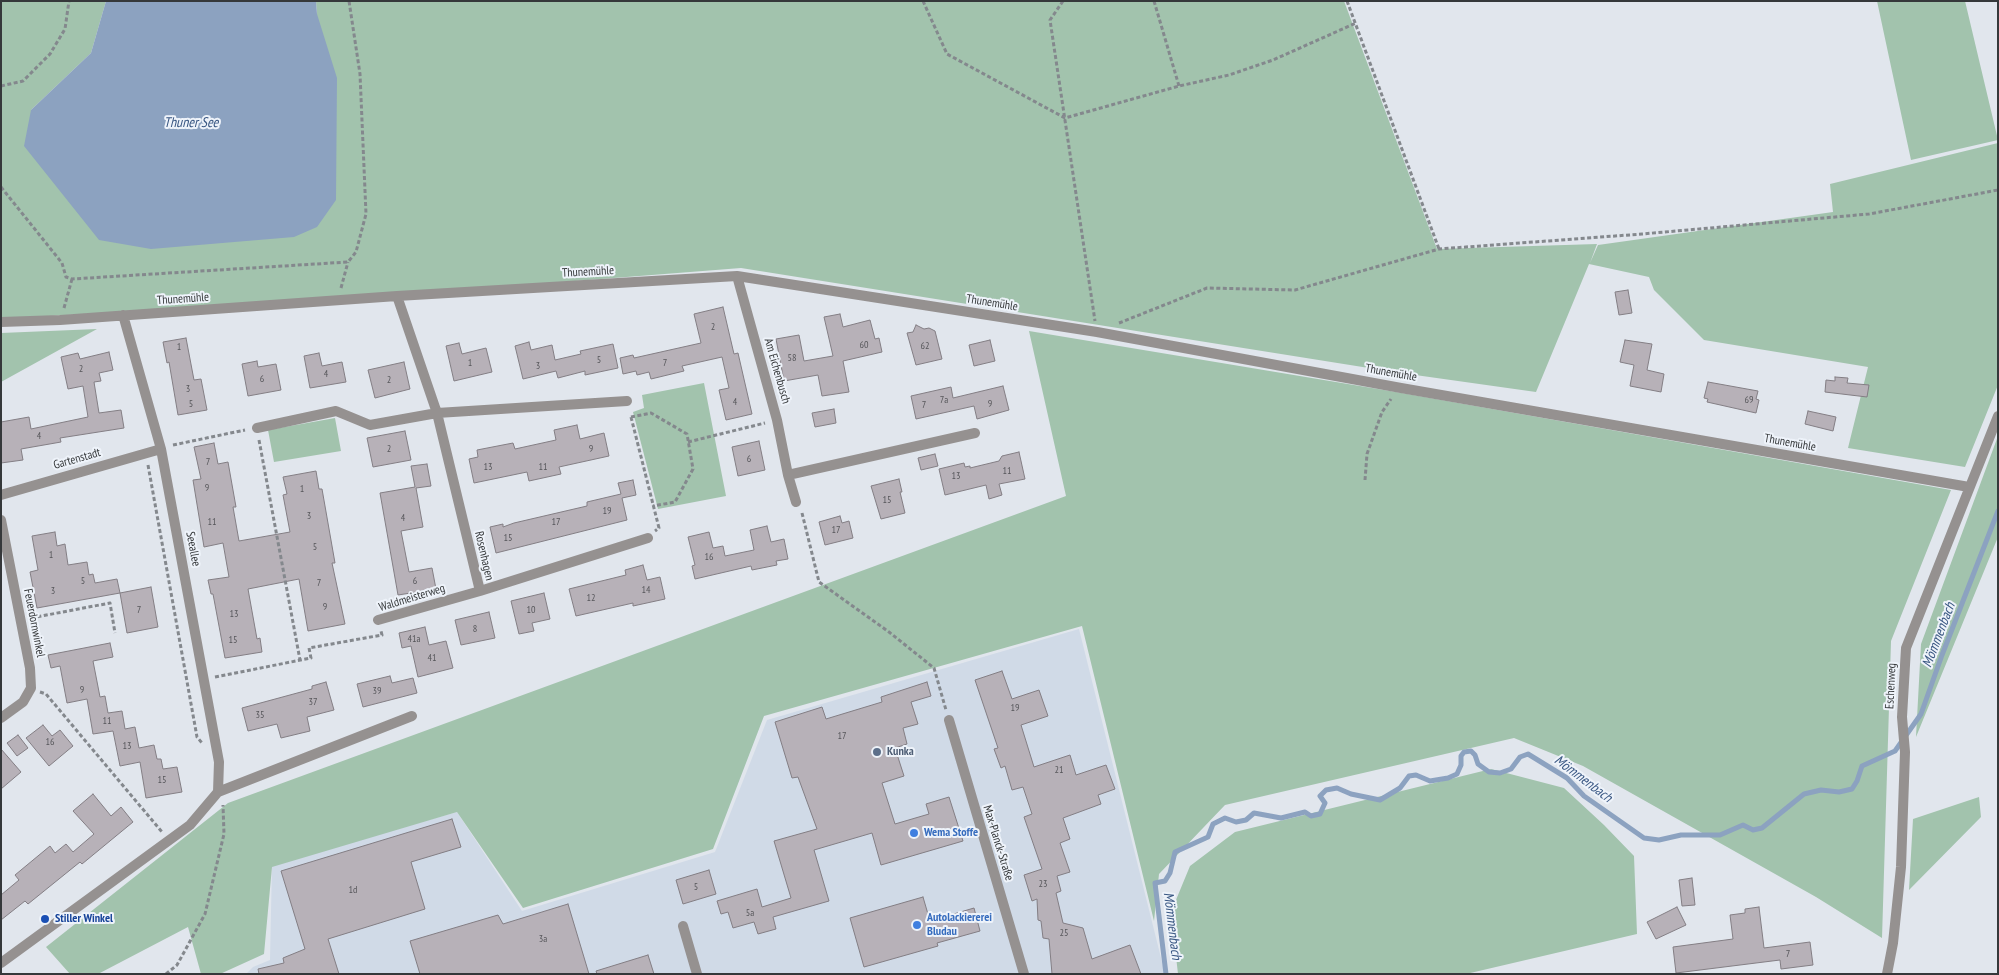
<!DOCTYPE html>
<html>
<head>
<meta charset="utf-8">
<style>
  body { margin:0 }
  #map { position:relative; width:1999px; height:975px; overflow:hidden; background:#e1e6ed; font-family:"PT Sans Narrow",sans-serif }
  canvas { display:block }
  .frame { position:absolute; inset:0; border:2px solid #35383a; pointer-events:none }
</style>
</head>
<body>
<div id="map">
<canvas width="1999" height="975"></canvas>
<div class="frame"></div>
</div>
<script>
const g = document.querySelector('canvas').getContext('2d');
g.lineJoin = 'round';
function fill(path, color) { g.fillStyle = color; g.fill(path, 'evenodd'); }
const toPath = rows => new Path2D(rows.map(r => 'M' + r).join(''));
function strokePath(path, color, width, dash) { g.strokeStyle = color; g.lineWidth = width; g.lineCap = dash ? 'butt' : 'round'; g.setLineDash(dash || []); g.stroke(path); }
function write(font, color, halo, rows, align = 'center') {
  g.font = font + ' "PT Sans Narrow",sans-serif'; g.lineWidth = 4; g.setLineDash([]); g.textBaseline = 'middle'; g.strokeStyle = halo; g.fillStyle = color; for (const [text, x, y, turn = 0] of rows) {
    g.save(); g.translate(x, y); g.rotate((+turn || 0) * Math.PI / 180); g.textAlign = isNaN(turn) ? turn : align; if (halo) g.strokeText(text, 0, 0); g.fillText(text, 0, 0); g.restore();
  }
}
fill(toPath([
  [1079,629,1165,974,246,974,253,967,270,960,272,864,457,812,522,911,715,852,767,720]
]), '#d0dae7');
fill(toPath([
  [1,1,106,1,91,53,31,110,317,14,316,1,1344,1,1437,249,1597,244,1590,263,1598,245,1833,212,1830,184,1998,143,1998,385,1965,467,1848,448,1868,367,1704,340,1654,290,1649,277,1589,264,1536,392,1394,372,741,268,397,295,1,319],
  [1877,1,1965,1,1998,140,1911,160],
  [97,329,1,382,1,333],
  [1029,331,1396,392,1951,490,1891,641,1882,938,1816,897,1583,766,1514,738,1225,805,1159,874,1154,921,1082,626,764,716,713,849,523,908,457,812,272,867,264,954,220,974,201,974,188,927,98,974,70,974,46,947,228,803,1066,496],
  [704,383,726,496,658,509,633,412,644,408,642,395],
  [335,418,341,451,274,462,268,430],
  [1998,436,1998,537,1916,737,1921,644],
  [1491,769,1564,788,1604,825,1634,856,1637,934,1466,974,1178,974,1171,912,1190,866,1235,832],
  [1979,797,1981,817,1909,890,1913,819]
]), '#a2c3ad');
fill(toPath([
  [106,1,316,1,317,14,337,78,336,200,317,227,294,237,151,249,99,240,24,146,31,110,91,53]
]), '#8ca2c0');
strokePath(toPath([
  [1166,974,1155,883,1165,881,1170,873,1175,852,1208,837,1213,824,1225,818,1236,822,1246,820,1254,813,1281,818,1305,812,1311,816,1320,814,1325,803,1320,796,1326,790,1337,788,1351,794,1380,800,1400,788,1409,776,1416,775,1430,781,1448,778,1457,774,1461,765,1461,756,1464,752,1471,751,1475,755,1478,764,1489,772,1500,773,1511,769,1520,757,1528,754,1567,778,1584,796,1644,838,1659,840,1681,835,1720,835,1743,825,1753,830,1762,828,1804,794,1821,790,1839,792,1852,789,1857,781,1862,766,1895,751,1921,714,1942,655,1998,511]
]), '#8ca2c0', 5);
const building = toPath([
  [1628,290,1632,313,1619,315,1615,292,1628,290],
  [723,307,734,354,738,353,752,414,726,420,719,390,729,388,722,357,682,366,684,371,651,379,649,372,637,375,636,371,623,374,620,358,633,355,634,358,701,343,694,314,723,307],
  [840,314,843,327,870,320,875,339,879,338,882,352,843,361,849,392,822,396,818,375,784,381,776,339,799,335,804,361,833,356,824,317,840,314],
  [916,325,924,329,929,328,935,331,942,359,916,365,907,333,913,332,916,325],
  [186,338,194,380,201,379,207,410,178,415,169,362,167,363,163,342,186,338],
  [990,340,995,361,974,366,969,345,990,340],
  [1625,340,1652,344,1647,370,1664,374,1661,392,1630,386,1634,365,1620,362,1625,340],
  [529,342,531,350,552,345,555,360,581,354,580,351,613,344,618,368,585,375,585,371,558,378,556,371,523,379,515,346,529,342],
  [459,343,462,354,486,348,492,372,454,381,446,346,459,343],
  [109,352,113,370,99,373,101,381,94,382,99,413,121,410,124,428,60,438,61,442,21,449,23,460,1,463,1,422,29,417,31,429,88,417,83,386,68,389,61,357,78,353,80,359,109,352],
  [319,353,322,366,342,362,346,382,310,388,304,356,319,353],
  [257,361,258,367,276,364,281,390,248,396,242,364,257,361],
  [404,362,410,389,375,398,368,370,404,362],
  [1835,377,1848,378,1847,383,1869,385,1867,397,1825,392,1826,380,1835,381,1835,377],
  [1708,382,1758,391,1756,399,1759,400,1756,413,1707,402,1708,399,1704,398,1708,382],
  [1003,386,1009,410,977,419,974,406,916,419,911,396,951,387,953,398,1003,386],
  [834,409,836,423,815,427,812,413,834,409],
  [1808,411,1836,417,1833,431,1805,424,1808,411],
  [577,425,580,439,604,433,609,456,559,467,561,474,529,481,527,472,474,483,469,459,478,457,477,450,513,443,515,449,556,440,554,430,577,425],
  [405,431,411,460,373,467,367,438,405,431],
  [759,441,765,470,738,476,732,447,759,441],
  [214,443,218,464,228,462,236,507,233,507,239,541,290,532,283,495,287,494,283,477,316,471,319,489,322,489,335,563,332,563,345,624,308,631,299,579,248,589,257,639,260,638,262,652,225,658,213,594,211,594,208,580,229,577,223,543,204,547,193,480,201,479,194,447,214,443],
  [1019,452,1025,479,999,484,1002,495,989,499,986,485,945,495,939,469,964,463,965,467,970,466,970,468,999,461,1002,456,1019,452],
  [935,454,938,466,921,470,918,458,935,454],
  [427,464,431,486,416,488,423,527,401,531,409,572,432,568,436,589,398,595,380,493,415,487,411,466,427,464],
  [899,479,902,492,900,492,905,513,881,519,871,486,899,479],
  [633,480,636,495,622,498,627,520,496,553,490,527,503,524,503,527,514,523,587,506,587,502,621,494,618,483,633,480],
  [840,516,842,523,849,521,853,538,825,545,819,522,840,516],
  [767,526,771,542,784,539,788,559,776,561,777,565,752,570,751,566,695,579,692,566,695,565,688,537,709,532,713,548,723,546,725,556,754,550,750,530,767,526],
  [55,532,57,546,65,544,68,565,87,562,89,575,93,574,95,583,117,579,120,593,37,608,30,572,38,570,32,536,55,532],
  [643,565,647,580,660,577,665,599,633,606,633,603,576,616,569,589,626,575,625,570,643,565],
  [151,587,158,627,127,633,120,593,151,587],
  [544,593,550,619,532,623,534,631,519,634,511,601,544,593],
  [489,612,495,638,461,645,455,620,489,612],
  [425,627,429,645,446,641,453,668,418,677,411,646,402,648,399,633,425,627],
  [110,643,113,657,93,661,100,697,105,696,108,713,122,711,125,729,135,727,139,748,154,745,157,759,161,759,163,769,177,767,182,792,146,798,140,762,120,766,113,731,93,734,87,699,67,703,60,666,51,668,48,655,110,643],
  [1002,671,1012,699,1039,690,1048,716,1021,725,1034,767,1070,755,1076,775,1106,765,1115,789,1098,795,1101,804,1063,818,1070,839,1060,843,1070,872,1057,876,1061,891,1056,893,1063,923,1083,928,1092,959,1130,945,1141,974,1052,974,1049,939,1043,938,1041,921,1038,920,1037,899,1032,901,1024,875,1042,869,1024,817,1032,814,1023,787,1012,790,1005,766,1001,768,994,749,998,748,975,680,1002,671],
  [390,676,392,683,413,678,417,693,363,707,357,684,390,676],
  [326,682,334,710,307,717,310,731,281,738,277,724,248,731,242,708,312,689,312,686,326,682],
  [927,682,931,696,911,702,918,724,903,728,907,744,895,748,904,776,882,783,895,824,929,814,926,804,949,797,963,841,881,865,872,833,814,850,829,901,773,917,776,929,758,934,754,922,733,928,728,912,721,914,717,901,757,889,762,907,791,898,774,841,817,829,798,777,792,778,775,722,822,707,826,719,882,702,881,697,927,682],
  [43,725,52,736,60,730,73,746,49,766,26,738,43,725],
  [18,735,28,748,17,756,7,743,18,735],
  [1,749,21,772,1,789,1,749],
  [93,794,111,816,121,807,133,822,82,864,80,862,28,904,25,901,1,920,1,895,19,880,15,875,50,846,55,853,66,844,73,852,94,834,73,811,93,794],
  [452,819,461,847,411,862,425,909,328,939,339,974,259,974,258,969,284,963,283,958,305,949,281,871,452,819],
  [709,870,716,894,683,904,676,880,709,870],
  [1692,878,1695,905,1682,906,1679,880,1692,878],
  [923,897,930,921,974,908,980,931,937,943,938,946,864,967,850,918,923,897],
  [568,904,589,974,420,974,410,941,498,915,503,924,568,904],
  [1677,907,1686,925,1656,939,1647,922,1677,907],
  [1759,907,1764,948,1810,942,1813,965,1781,969,1780,960,1676,973,1673,947,1733,939,1730,915,1745,913,1745,909,1759,907],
  [648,955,654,974,597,974,596,971,648,955]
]);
fill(building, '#b7b1b8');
strokePath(building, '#837e84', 1);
strokePath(toPath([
  [923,1,947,54,1065,118,1179,86,1229,75,1273,60,1356,23],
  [1063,1,1050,20,1095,321],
  [1154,1,1179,86],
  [1347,1,1439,249],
  [1,86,23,81,50,54,65,29,69,1],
  [1,187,62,263,66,277,72,279,348,262,356,252,366,214,360,74,349,1],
  [341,288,348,262],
  [64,308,72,279],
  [1119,323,1207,288,1295,290,1439,249,1642,234,1869,214,1998,190],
  [631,417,651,413,687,434,693,469,675,502,653,506],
  [631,417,659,528,655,531],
  [259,440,300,660],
  [688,442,765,423],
  [173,445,245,430],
  [148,465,197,737,202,743],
  [1365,480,1367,454,1382,412,1391,399],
  [802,513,819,582,889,632,934,668,946,710],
  [31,618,110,603,115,633],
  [215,677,311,658,309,648,382,635,381,631],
  [40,692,46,694,162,832],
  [166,974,177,965,205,914,224,834,223,805]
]), '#84888d', 3, [4, 2.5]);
strokePath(toPath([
  [737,276,777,420,788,475,796,502],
  [397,296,437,413,480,591],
  [123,315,161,449,219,762,218,792],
  [1,322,60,320,397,296,737,276,1097,332,1401,388,1969,487],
  [257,428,336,411,370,425,437,413,627,401],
  [788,475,975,433],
  [1,495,161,449],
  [1,520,30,668,31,688,23,702,1,718],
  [378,620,480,591,648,538],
  [949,720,1024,974],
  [683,926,697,974],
  [1,963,190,825,218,792,412,716],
  [1887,974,1893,943,1901,867,1905,752,1902,717,1906,648,1998,416]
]), '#959190', 10);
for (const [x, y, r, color] of [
  [877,752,5,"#5c6f8a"],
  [914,833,5,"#3f7fe0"],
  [45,919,5,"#1a4fb4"],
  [917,925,5,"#3f7fe0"]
]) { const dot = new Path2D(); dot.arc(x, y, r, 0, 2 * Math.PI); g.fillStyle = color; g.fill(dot); strokePath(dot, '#eef3fa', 2); }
write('10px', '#56565a', null, [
  ["2",713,327],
  ["60",864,345],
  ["62",925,346],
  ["1",179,347],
  ["58",792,358],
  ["5",599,360],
  ["1",470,363],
  ["7",665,363],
  ["3",538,366],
  ["2",81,369],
  ["4",326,374],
  ["6",262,379],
  ["2",389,380],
  ["3",188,389],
  ["7a",944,400],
  ["69",1749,400],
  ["4",735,402],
  ["5",191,404],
  ["9",990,404],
  ["7",924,405],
  ["4",39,436],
  ["2",389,449],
  ["9",591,449],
  ["6",749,459],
  ["7",208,462],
  ["13",488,467],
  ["11",543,467],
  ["11",1007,471],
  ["13",956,476],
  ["9",207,488],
  ["1",302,489],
  ["15",887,500],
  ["19",607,511],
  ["3",309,516],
  ["4",403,518],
  ["11",212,522],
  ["17",556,522],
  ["17",836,530],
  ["15",508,538],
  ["5",315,547],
  ["1",51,555],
  ["16",709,557],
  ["5",83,581],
  ["6",415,581],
  ["7",319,583],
  ["14",646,590],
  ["3",53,591],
  ["12",591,598],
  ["9",325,607],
  ["7",139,610],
  ["10",531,610],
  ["13",234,614],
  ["8",475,629],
  ["41a",414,639],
  ["15",233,640],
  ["41",432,658],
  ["9",82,690],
  ["39",377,691],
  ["37",313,702],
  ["19",1015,708],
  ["35",260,715],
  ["11",107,721],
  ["17",842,736],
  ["16",50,742],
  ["13",127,746],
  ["21",1059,770],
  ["15",162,780],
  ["23",1043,884],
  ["5",696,887],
  ["1d",353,890],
  ["5a",750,913],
  ["25",1064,933],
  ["3a",543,939],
  ["7",1788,954]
]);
write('12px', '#35383a', '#eef3fa', [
  ["Thunemühle",588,272,-3],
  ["Thunemühle",183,299,-4],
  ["Thunemühle",992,303,9],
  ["Am Eichenbusch",777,371,74],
  ["Thunemühle",1391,373,10],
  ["Thunemühle",1790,443,10],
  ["Gartenstadt",77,459,-16],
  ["Seeallee",193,549,79],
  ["Rosenhagen",484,556,77],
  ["Waldmeisterweg",412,598,-17],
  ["Feuerdornwinkel",34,623,79],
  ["Eschenweg",1891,686,-87],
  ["Max-Planck-Straße",998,843,73]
]);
write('bold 12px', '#4e5e75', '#eef3fa', [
  ["Kunka",887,752]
], 'left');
write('bold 12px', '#366cbe', '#eef3fa', [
  ["Wema Stoffe",924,833],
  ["Autolackiererei",927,918],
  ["Bludau",927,932]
], 'left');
write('bold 12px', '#164399', '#eef3fa', [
  ["Stiller Winkel",55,919]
], 'left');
write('italic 14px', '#385682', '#eef3fa', [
  ["Thuner See",191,123],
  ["Mömmenbach",1939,635,-69],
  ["Mömmenbach",1583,779,37],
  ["Mömmenbach",1172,926,83]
]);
</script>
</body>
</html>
